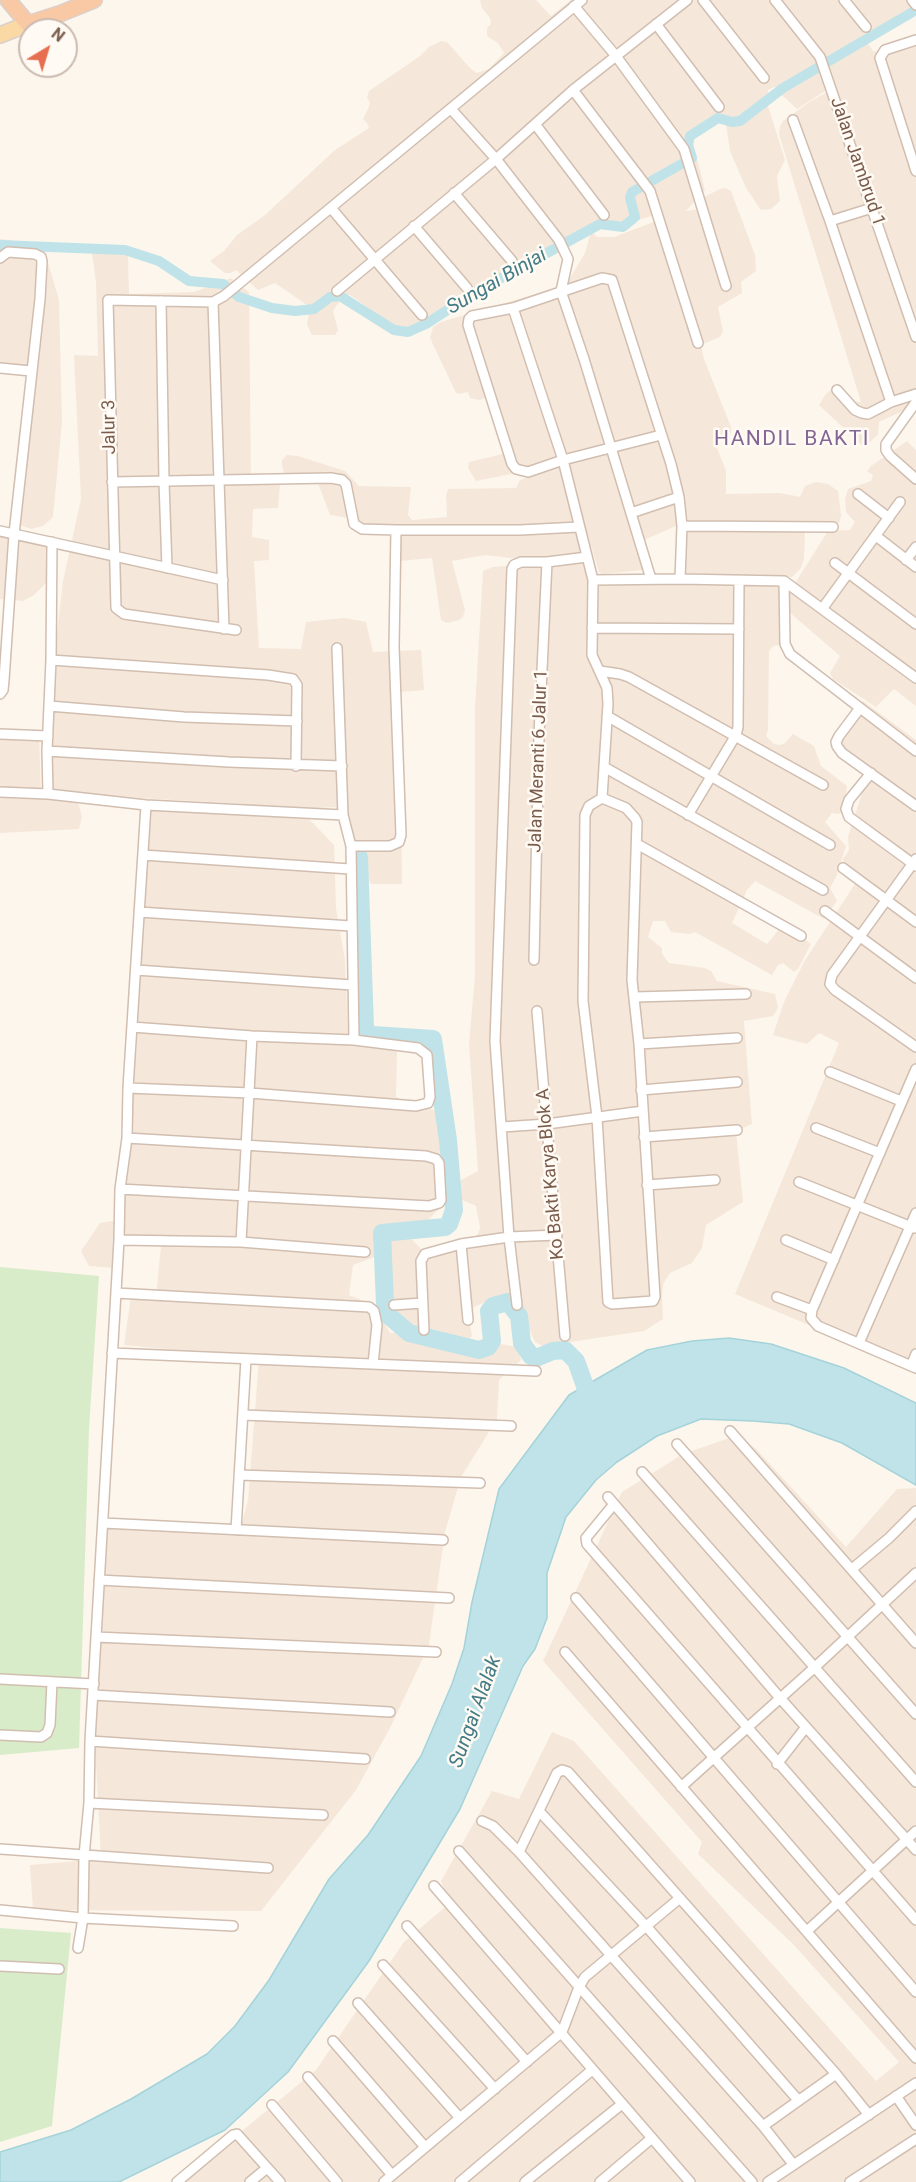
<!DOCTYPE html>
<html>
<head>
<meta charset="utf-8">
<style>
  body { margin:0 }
  #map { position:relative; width:916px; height:2182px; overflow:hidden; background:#fdf6ec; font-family:Roboto,sans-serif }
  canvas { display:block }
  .north { position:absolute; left:18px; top:18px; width:60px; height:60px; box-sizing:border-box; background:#fffaf3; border:2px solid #cabbb1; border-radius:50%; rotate:38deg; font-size:16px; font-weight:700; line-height:24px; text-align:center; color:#7a5c4d }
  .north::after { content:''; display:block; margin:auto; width:21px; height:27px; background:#e76f51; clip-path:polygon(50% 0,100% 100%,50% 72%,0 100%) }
</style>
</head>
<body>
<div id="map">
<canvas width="916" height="2182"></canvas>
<div class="north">N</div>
</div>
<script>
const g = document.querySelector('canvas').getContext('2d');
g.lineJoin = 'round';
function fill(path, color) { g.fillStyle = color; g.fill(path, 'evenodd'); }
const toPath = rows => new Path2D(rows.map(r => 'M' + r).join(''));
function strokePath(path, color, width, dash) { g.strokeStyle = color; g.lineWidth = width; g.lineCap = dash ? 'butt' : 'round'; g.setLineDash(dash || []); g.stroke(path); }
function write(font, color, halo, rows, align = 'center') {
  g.font = font + ' Roboto,sans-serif'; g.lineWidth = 5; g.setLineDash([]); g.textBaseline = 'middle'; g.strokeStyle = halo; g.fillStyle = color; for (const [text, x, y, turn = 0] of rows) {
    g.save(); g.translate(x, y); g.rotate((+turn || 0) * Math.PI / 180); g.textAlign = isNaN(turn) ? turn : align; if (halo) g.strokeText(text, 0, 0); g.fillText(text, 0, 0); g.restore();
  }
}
fill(toPath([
  [480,0,536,0,551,16,571,0,780,0,800,25,781,0,916,0,916,10,851,44,844,52,828,60,821,51,830,88,797,109,782,95,780,89,774,87,768,90,767,103,785,160,777,176,780,201,771,209,761,210,746,188,730,151,726,124,720,112,691,135,705,190,686,211,700,209,704,197,720,189,726,188,731,191,755,255,756,271,741,282,742,293,718,307,723,331,720,337,701,345,704,359,731,427,731,433,718,436,714,440,726,471,726,494,780,493,800,497,805,486,816,482,828,484,838,491,841,515,840,522,835,525,805,530,804,559,801,568,792,577,686,573,682,527,676,526,644,540,643,553,647,565,643,570,602,574,599,572,564,458,526,471,476,481,468,468,469,462,507,453,491,396,479,400,470,398,468,392,459,394,456,393,430,338,433,327,441,322,566,285,585,253,590,235,593,233,597,237,614,237,664,218,662,213,618,226,607,221,441,316,399,330,356,299,350,295,344,295,333,311,338,330,335,335,312,335,307,324,309,312,307,305,275,283,258,290,236,270,231,273,225,273,210,261,224,251,237,235,265,215,335,150,369,128,367,123,363,119,368,109,370,103,367,97,369,91,420,56,429,47,441,41,447,42,471,69,477,73,489,69,504,53,498,43,487,36,487,28,491,24,490,18,482,8],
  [916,39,916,405,879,422,878,435,864,447,819,405,825,395,834,387,854,402,861,402,779,134,780,126,783,121,808,103,831,90,829,63,853,45,866,41,873,51,880,52],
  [0,239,33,243,44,249,59,300,62,422,53,517,43,526,31,529,20,525,27,376,0,370],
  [92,252,128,255,129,294,194,292,231,278,249,292,251,483,280,485,278,508,253,509,252,537,269,540,269,560,254,561,259,648,301,649,306,622,344,618,366,622,373,652,421,650,424,690,400,692,402,884,371,884,335,807,287,810,242,804,140,798,51,791,51,736,56,641,63,581,81,499,74,355,98,356,96,283],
  [907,441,916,450,916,706,894,689,876,707,833,679,830,673,840,656,788,611,790,591,828,531,850,530,855,522,846,512,845,499,848,489,871,481,873,475,867,471,871,466],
  [287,455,298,456,345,471,359,486,411,487,408,515,412,520,447,517,446,495,448,489,516,488,520,480,561,466,586,556,519,559,485,555,452,561,465,610,463,617,459,620,447,623,441,620,432,558,400,561,399,533,359,525,349,518,330,515,318,483,287,481,282,466,282,460],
  [0,534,56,545,51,578,34,595,23,601,0,599],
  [592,559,595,577,773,581,787,590,783,644,773,646,769,651,768,730,766,736,774,744,780,745,785,743,793,734,814,746,821,766,847,786,844,811,838,814,832,813,825,822,846,846,837,875,830,888,837,901,824,919,755,881,747,890,732,923,767,944,781,927,787,927,811,944,798,969,794,972,783,963,778,965,772,975,695,932,690,934,671,932,665,921,653,921,648,937,662,948,662,954,669,963,705,968,711,971,717,981,775,994,778,1008,773,1016,744,1021,752,1124,736,1131,743,1202,706,1225,702,1248,692,1263,670,1273,663,1284,662,1296,663,1319,644,1331,543,1346,535,1342,516,1301,513,1299,506,1298,483,1303,468,1310,472,1336,465,1344,494,1343,518,1347,521,1360,499,1380,497,1419,461,1477,445,1532,429,1645,390,1728,356,1790,261,1911,33,1910,30,1865,101,1859,95,1743,106,1524,240,1529,248,1501,259,1358,124,1345,131,1296,156,1296,162,1236,125,1235,114,1268,89,1266,81,1251,100,1223,119,1220,137,1045,138,982,145,855,151,810,160,806,307,817,334,845,336,908,345,960,348,1033,397,1052,396,1097,439,1112,447,1188,439,1209,416,1232,391,1228,379,1232,383,1254,353,1265,349,1295,375,1306,390,1333,404,1332,400,1322,394,1316,390,1299,391,1265,381,1236,382,1233,398,1231,408,1235,421,1249,474,1238,478,1234,480,1228,476,1206,462,1200,457,1195,456,1183,478,1171,469,1044,475,976,475,707,483,571,493,567],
  [863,701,916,740,916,1370,735,1294,839,1043,819,1033,807,1044,773,1035,784,1002,805,960,855,884,853,879,844,870,843,859,849,850,848,837,867,777,849,761,838,740],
  [0,733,39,733,41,795,69,797,79,805,82,817,79,829,0,833],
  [738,1435,756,1449,846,1547,897,1489,916,1488,916,2182,180,2182,316,2070,404,1942,450,1903,441,1881,492,1791,519,1799,552,1732,574,1741,876,2081,899,2062,793,1944,698,1854,702,1842,543,1661,622,1492,683,1454]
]), '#f5e8da');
fill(toPath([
  [0,1267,99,1276,89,1429,79,1748,0,1755],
  [0,1928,71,1933,52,2126,0,2142]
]), '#d8ecc9');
const water = toPath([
  [729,1338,771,1344,844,1368,916,1403,916,1485,842,1443,789,1424,753,1421,701,1419,657,1436,617,1462,596,1480,566,1517,547,1573,547,1618,535,1649,523,1666,460,1809,369,1961,288,2072,225,2130,119,2182,0,2182,0,2152,71,2130,131,2099,207,2054,235,2026,269,1980,329,1879,368,1835,421,1756,452,1684,464,1648,472,1602,499,1489,569,1395,647,1350,692,1341,729,1338]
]);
fill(water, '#bfe3e8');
strokePath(water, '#a5d3da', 1.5);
strokePath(toPath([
  [0,245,125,250,159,261,189,281,223,284,239,297,272,308,295,311,314,309,330,297,340,296,394,330,408,332,426,324,472,294,600,224,623,227,635,217,630,198,632,192,692,158,688,145,690,136,718,118,732,122,740,121,783,88,916,10]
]), '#bfe3e8', 10);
strokePath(toPath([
  [359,857,365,1028,369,1034,373,1035,433,1039,448,1140,454,1210,449,1224,445,1227,382,1233,385,1304,388,1315,409,1333,479,1350,488,1347,492,1341,489,1311,493,1306,508,1302,519,1316,522,1343,531,1356,536,1358,553,1351,565,1350,576,1361,585,1386,587,1408]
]), '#bfe3e8', 18);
const minor = toPath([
  [703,0,764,78],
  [775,0,820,57,916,337],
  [844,0,866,27],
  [912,0,916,5],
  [574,6,616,56,684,149,726,286],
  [656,24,719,107],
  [916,40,885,50,880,58,916,171],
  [573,90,650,191,698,343],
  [451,109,496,159,559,240,568,259,561,291,584,359,651,579],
  [793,120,830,221,891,402,916,394],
  [535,124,604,215],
  [454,193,512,261],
  [331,208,422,315],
  [830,221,872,208],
  [414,226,467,288],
  [0,258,8,252,35,254,41,257,42,262,40,299,14,534,4,680,3,690,0,694],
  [337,291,496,159,573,90,687,0],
  [161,301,164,482,167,568],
  [213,302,224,629],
  [513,308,563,460,593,580,592,655,607,688,608,704,602,798,589,806,585,815,583,1001,597,1117,608,1302,612,1304,653,1301,655,1297,639,1044,632,980,637,822,635,818,626,808,602,798],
  [0,368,31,371],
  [837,390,855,410,862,413,868,414,891,402],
  [916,402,886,444,886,450,890,456,916,479],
  [661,435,563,460,528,472,516,469,512,464,468,325,469,319,472,316,513,308,602,278,612,280,671,464,679,497,682,526,680,579],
  [112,482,331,478,342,480,346,484,354,524,362,529,396,530],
  [858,494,889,518],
  [631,513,679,497],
  [682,526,833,527],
  [0,531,223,580],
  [876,536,916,567],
  [906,560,916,547],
  [835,563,916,624],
  [593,580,680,579,784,581,916,678],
  [784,581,785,644,790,654,916,751],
  [822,609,900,502],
  [592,628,739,629],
  [236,630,124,614,116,608,108,300,213,302,224,296,582,0],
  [51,660,52,542],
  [600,671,620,674,629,677,823,785],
  [49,706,184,717,297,721],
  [860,708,839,736,836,742,837,746,842,753,916,806],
  [607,716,830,845],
  [0,734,48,736],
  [47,751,229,762,342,766],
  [604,767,823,890],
  [871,773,849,800,846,809,849,817,916,866],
  [0,792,48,794,146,805,343,815,337,648],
  [48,794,47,751,51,660,268,675,293,679,297,685,296,766],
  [343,815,351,846,390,846,399,842,401,835,394,647,396,530,520,530,579,527],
  [688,815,736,735,738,727,739,581],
  [637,844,801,936],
  [351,846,354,1040],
  [143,855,350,869],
  [916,859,832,975,830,984,835,990,916,1047],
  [843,868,916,922],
  [825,911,916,978],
  [139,912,351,926],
  [534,960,539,735,547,562],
  [136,970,352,985],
  [635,997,746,994],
  [537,1011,565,1336],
  [639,1044,737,1038],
  [916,1069,812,1310,811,1318,818,1326,916,1368],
  [830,1072,901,1101],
  [128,1088,250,1093,416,1106,428,1103,430,1097,427,1055,418,1048,354,1040,252,1036,132,1027],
  [641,1090,737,1082],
  [502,1127,547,1124,643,1111],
  [816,1128,880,1153],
  [644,1137,737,1130],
  [799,1182,914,1228],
  [647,1185,715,1180],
  [120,1189,429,1206,439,1203,441,1200,439,1163,436,1159,426,1156,127,1138],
  [119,1240,241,1242,365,1252],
  [786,1240,834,1260],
  [241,1242,252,1036],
  [461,1244,468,1320],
  [116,1293,369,1307,374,1311,377,1325,373,1364],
  [777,1297,812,1310],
  [394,1305,422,1303],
  [517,1305,509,1237,495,1041,512,569,514,565,521,562,547,562,587,557],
  [424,1330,421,1261,425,1254,461,1244,509,1237,557,1235],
  [859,1343,916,1213],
  [112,1353,536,1371],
  [911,1366,916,1354],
  [243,1415,511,1426],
  [730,1431,916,1643],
  [677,1444,916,1714],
  [642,1472,916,1782],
  [239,1475,480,1483],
  [608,1497,780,1698,916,1850],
  [614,1504,586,1538,587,1544,916,1920],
  [103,1523,443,1540],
  [236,1530,246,1359],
  [852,1569,889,1538,916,1511],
  [99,1580,449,1598],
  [576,1598,916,1992],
  [96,1637,436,1652],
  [565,1652,916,2058],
  [0,1679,94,1684],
  [93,1695,390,1712],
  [0,1735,41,1737,47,1733,50,1725,52,1682],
  [90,1741,365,1759],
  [777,1764,806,1727],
  [681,1787,814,1668,916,1573],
  [89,1803,323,1815],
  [539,1811,646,1926,798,2100],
  [482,1821,493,1826,519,1852,763,2126,793,2164],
  [0,1849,268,1868],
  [459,1851,752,2182],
  [519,1852,557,1773,562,1770,568,1772,836,2074,869,2115],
  [434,1886,690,2182],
  [0,1910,83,1918,233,1926],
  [407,1926,527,2062],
  [807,1931,916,1831],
  [78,1948,83,1918,84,1856,89,1803,90,1741,119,1240,120,1189,127,1138,128,1088,146,805],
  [383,1965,495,2089],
  [0,1966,59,1969],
  [358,2003,460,2118],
  [333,2041,425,2147],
  [308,2077,392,2175],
  [896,2096,916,2125],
  [272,2105,337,2182],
  [763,2126,836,2074],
  [177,2182,233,2135,237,2134,280,2182],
  [250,2182,267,2168],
  [384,2182,562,2032,579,1987,585,1977,680,1898],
  [460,2182,592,2070],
  [525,2182,622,2104],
  [600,2182,652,2138],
  [768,2182,916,2083],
  [850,2182,916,2139]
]);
const primary = toPath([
  [0,35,28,24]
]);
const trunk = toPath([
  [8,0,28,24,62,13,94,0]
]);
strokePath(minor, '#d1beb0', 12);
strokePath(primary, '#dad1cd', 18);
strokePath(trunk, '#dad1cd', 18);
strokePath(minor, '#fff', 9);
strokePath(primary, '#fbd9a5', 15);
strokePath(trunk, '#f9c8a4', 15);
write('18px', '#7a5c4d', '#fffaf3', [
  ["Jalan Jambrud 1",857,162,71],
  ["Jalur 3",110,427,-91],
  ["Jalan Meranti 6 Jalur 1",539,761,-88],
  ["Ko Bakti Karya Blok A",551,1174,-95]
]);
write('italic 20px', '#437c86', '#fffaf3', [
  ["Sungai Binjai",497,282,-30],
  ["Sungai Alalak",476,1712,-70]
]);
g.letterSpacing = '1.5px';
write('21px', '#846695', '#fffaf3', [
  ["HANDIL BAKTI",792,440]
]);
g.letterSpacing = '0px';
</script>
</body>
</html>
